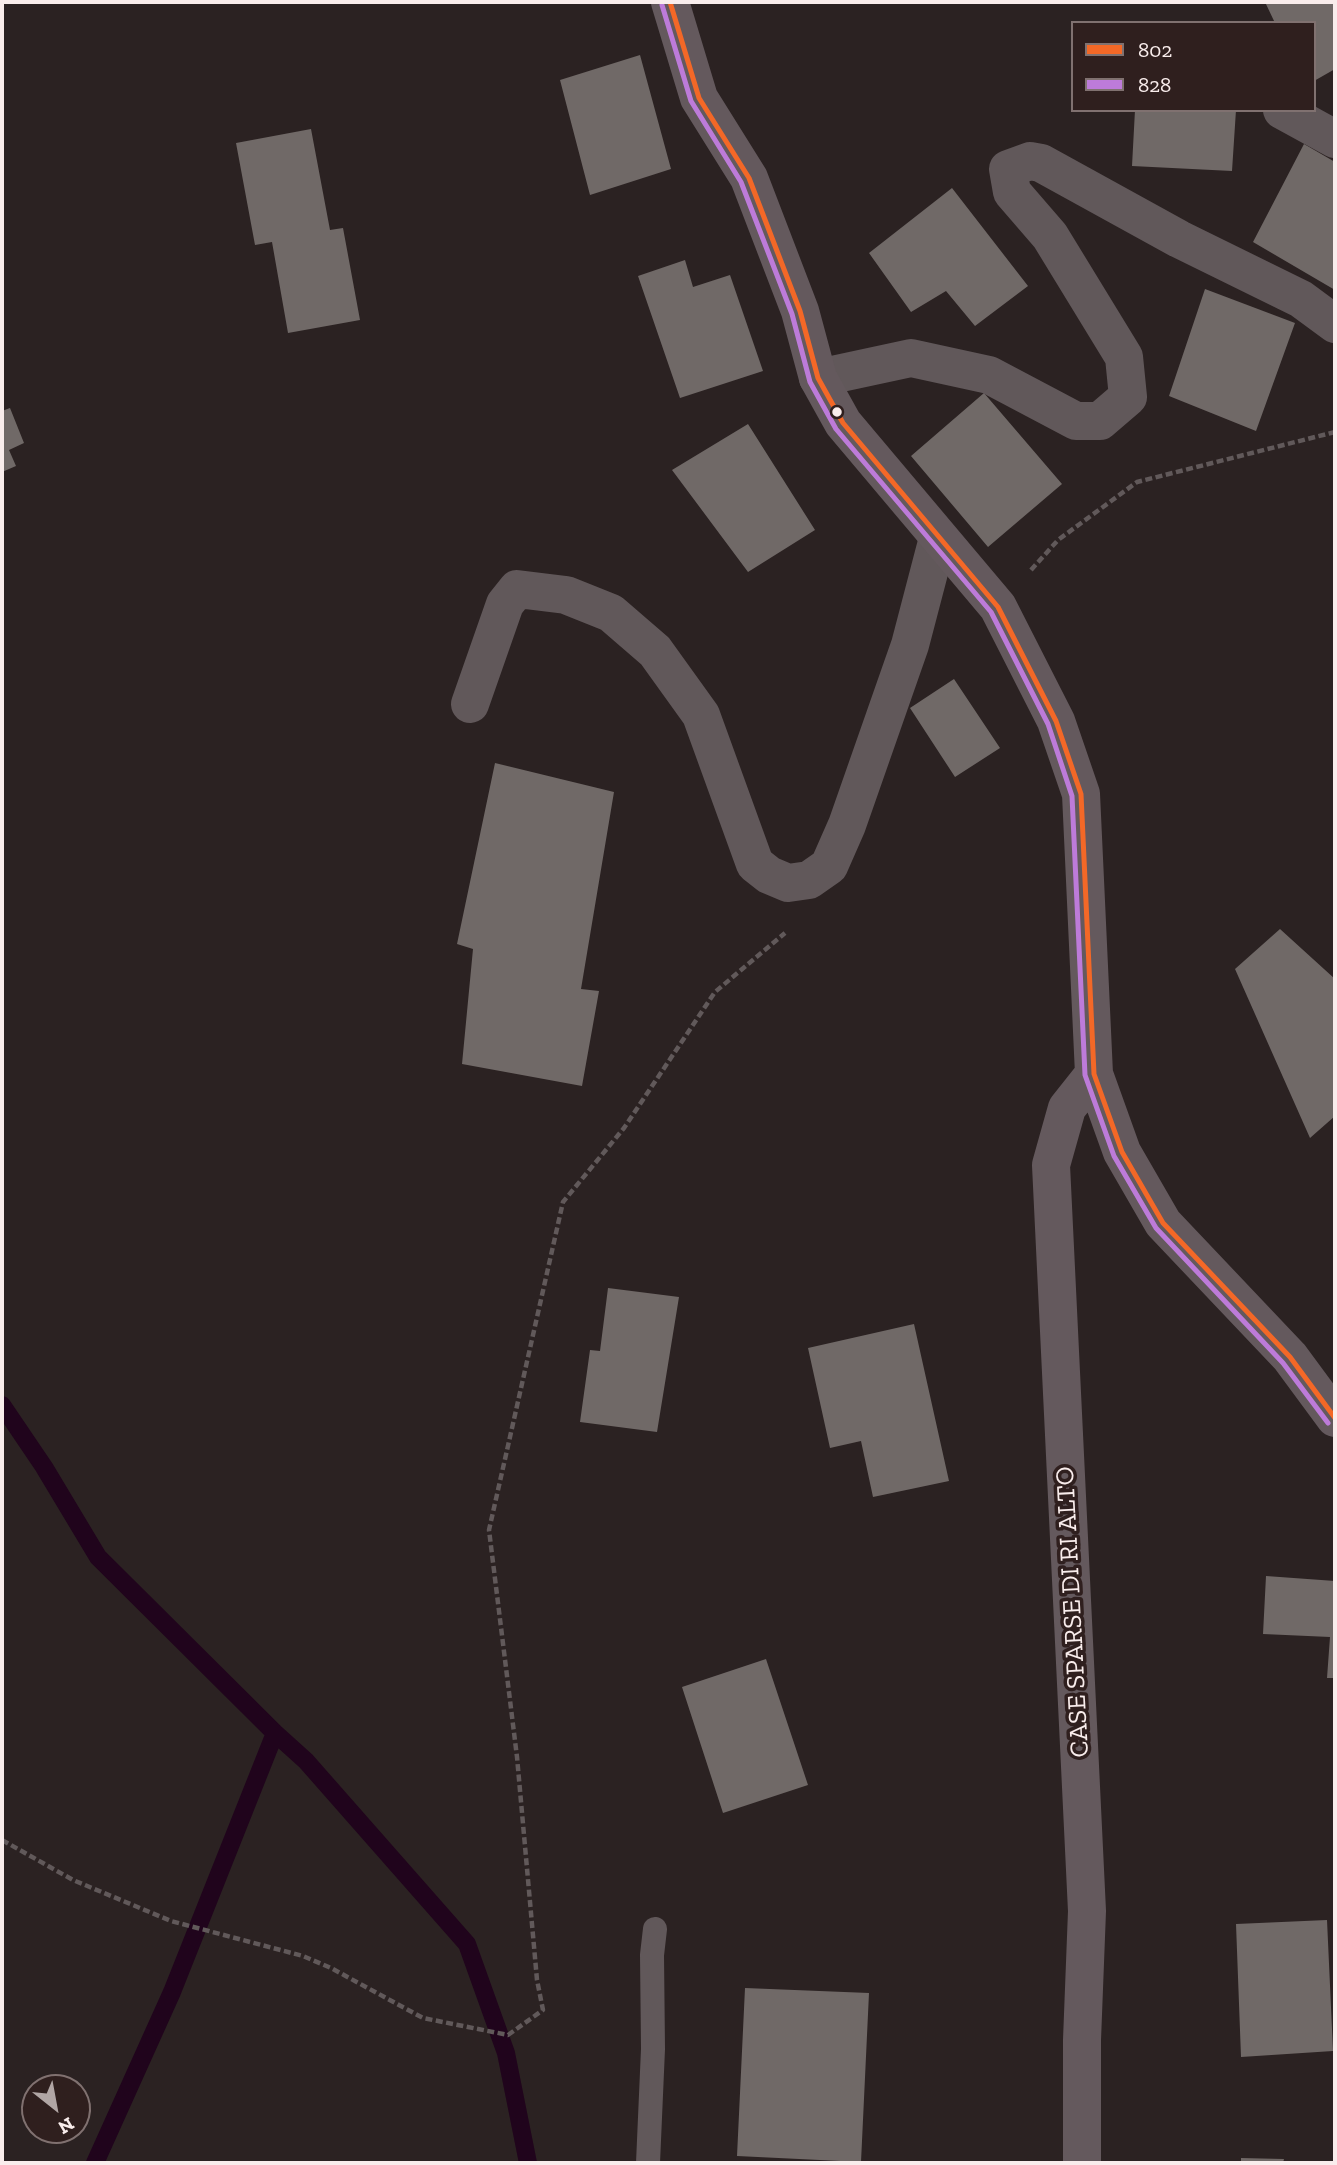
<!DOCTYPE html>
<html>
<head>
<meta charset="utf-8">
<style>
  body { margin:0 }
  #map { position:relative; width:1337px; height:2165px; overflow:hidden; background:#2b2222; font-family:"Zilla Slab",serif }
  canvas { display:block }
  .frame { position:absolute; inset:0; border:4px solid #f9edec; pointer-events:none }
  .legend { position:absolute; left:1071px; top:21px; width:245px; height:91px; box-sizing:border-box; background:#2f1f1e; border:2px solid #807170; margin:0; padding:9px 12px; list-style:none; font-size:21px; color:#f9edec }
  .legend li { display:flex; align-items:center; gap:14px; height:35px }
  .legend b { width:35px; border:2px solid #807170 }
  .north { position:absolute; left:21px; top:2074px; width:70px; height:70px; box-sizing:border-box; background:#2f1f1e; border:2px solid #807170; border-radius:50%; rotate:149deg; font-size:19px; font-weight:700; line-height:28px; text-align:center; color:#f9edec }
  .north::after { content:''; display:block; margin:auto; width:24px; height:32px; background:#b1a6a5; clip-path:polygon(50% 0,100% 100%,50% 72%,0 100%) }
</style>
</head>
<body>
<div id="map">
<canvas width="1337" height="2165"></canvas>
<div class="frame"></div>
<ul class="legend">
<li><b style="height:9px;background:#f36827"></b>802</li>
<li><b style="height:9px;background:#bd7bd9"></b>828</li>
</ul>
<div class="north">N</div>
</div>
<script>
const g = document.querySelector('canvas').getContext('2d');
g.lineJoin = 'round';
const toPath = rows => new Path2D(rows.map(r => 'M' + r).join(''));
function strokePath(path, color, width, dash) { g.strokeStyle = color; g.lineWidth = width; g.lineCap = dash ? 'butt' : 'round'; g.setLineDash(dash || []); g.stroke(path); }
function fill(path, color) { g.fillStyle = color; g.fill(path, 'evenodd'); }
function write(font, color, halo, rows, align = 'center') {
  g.font = font + ' "Zilla Slab",serif'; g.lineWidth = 7; g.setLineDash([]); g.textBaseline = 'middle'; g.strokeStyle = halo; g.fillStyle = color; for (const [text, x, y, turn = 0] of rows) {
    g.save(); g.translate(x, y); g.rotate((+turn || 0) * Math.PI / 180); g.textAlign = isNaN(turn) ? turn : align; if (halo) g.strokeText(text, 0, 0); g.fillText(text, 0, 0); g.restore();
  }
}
strokePath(toPath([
  [2,1405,44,1467,98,1557,275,1733,306,1761,467,1944,506,2053,528,2163],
  [95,2163,172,1992,275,1733]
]), '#20041c', 18);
fill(toPath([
  [1265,2,1335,2,1335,69,1314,81,1314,23,1275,23],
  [640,55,671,169,590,195,560,80],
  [1135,110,1236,110,1232,171,1132,166],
  [311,129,330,230,343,228,360,320,288,333,272,242,255,245,236,143],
  [1304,144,1335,162,1335,290,1253,242],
  [952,188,1028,286,975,326,946,291,911,312,869,253],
  [685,260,693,287,730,275,763,371,680,398,638,276],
  [1205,289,1295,323,1256,431,1169,396],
  [984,393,1062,484,988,547,911,456],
  [10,408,24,443,9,450,16,466,2,472,2,411],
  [748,424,815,530,748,572,672,470],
  [954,679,1000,748,955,777,910,708],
  [495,763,614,792,581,989,599,991,582,1086,462,1064,473,949,457,944],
  [1280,929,1335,979,1335,1116,1310,1138,1235,969],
  [608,1288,679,1297,657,1432,580,1422,590,1350,600,1351],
  [914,1324,949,1481,873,1497,861,1441,830,1448,808,1348],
  [1266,1576,1335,1581,1335,1678,1327,1678,1330,1637,1263,1634],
  [766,1659,808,1785,723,1813,682,1687],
  [1327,1920,1333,2051,1241,2057,1236,1924],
  [745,1988,869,1993,861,2162,737,2156],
  [1241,2158,1284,2159,1283,2163,1241,2163]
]), '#706967');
strokePath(toPath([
  [1031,570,1058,540,1137,482,1335,432],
  [2,1840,73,1880,171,1921,303,1956,331,1968,423,2018,508,2035,543,2010,537,1980,517,1757,489,1530,563,1202,624,1128,715,992,785,933]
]), '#61595a', 4.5, [7, 3.5]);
strokePath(toPath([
  [648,2163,653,2049,652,1955,655,1929]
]), '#61585a', 24);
strokePath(toPath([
  [1282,110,1335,139],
  [818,378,911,358,989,375,1076,421,1100,421,1128,397,1124,357,1050,236,1012,192,1008,169,1030,161,1041,163,1179,239,1301,299,1335,324],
  [470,704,505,604,517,589,566,595,611,613,655,651,701,715,755,864,769,875,788,883,809,880,829,866,847,825,910,645,938,538]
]), '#61585a', 38);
strokePath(toPath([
  [670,2,699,98,749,178,800,311,818,378,843,423,998,607,1056,721,1081,794,1094,1074,1122,1152,1163,1223,1290,1357,1335,1418],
  [1082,2163,1082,2040,1087,1911,1051,1165,1067,1108,1094,1074]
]), '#64595d', 38);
strokePath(toPath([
  [670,2,699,98,749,178,800,311,818,378,843,423,998,607,1056,721,1081,794,1094,1074,1122,1152,1163,1223,1290,1357,1335,1418]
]), '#f36827', 5);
strokePath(toPath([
  [662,5,691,101,741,182,792,314,810,382,836,429,991,612,1048,724,1072,796,1085,1075,1114,1156,1156,1228,1283,1363,1328,1423]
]), '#bd7bd9', 5);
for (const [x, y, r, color] of [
  [837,412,6,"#f9edec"]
]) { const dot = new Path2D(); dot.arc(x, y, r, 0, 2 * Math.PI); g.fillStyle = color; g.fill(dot); strokePath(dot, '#2f1f1e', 2.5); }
write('26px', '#f9edec', '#2f1f1e', [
  ["CASE SPARSE DI RI ALTO",1073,1612,-93]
]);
</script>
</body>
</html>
